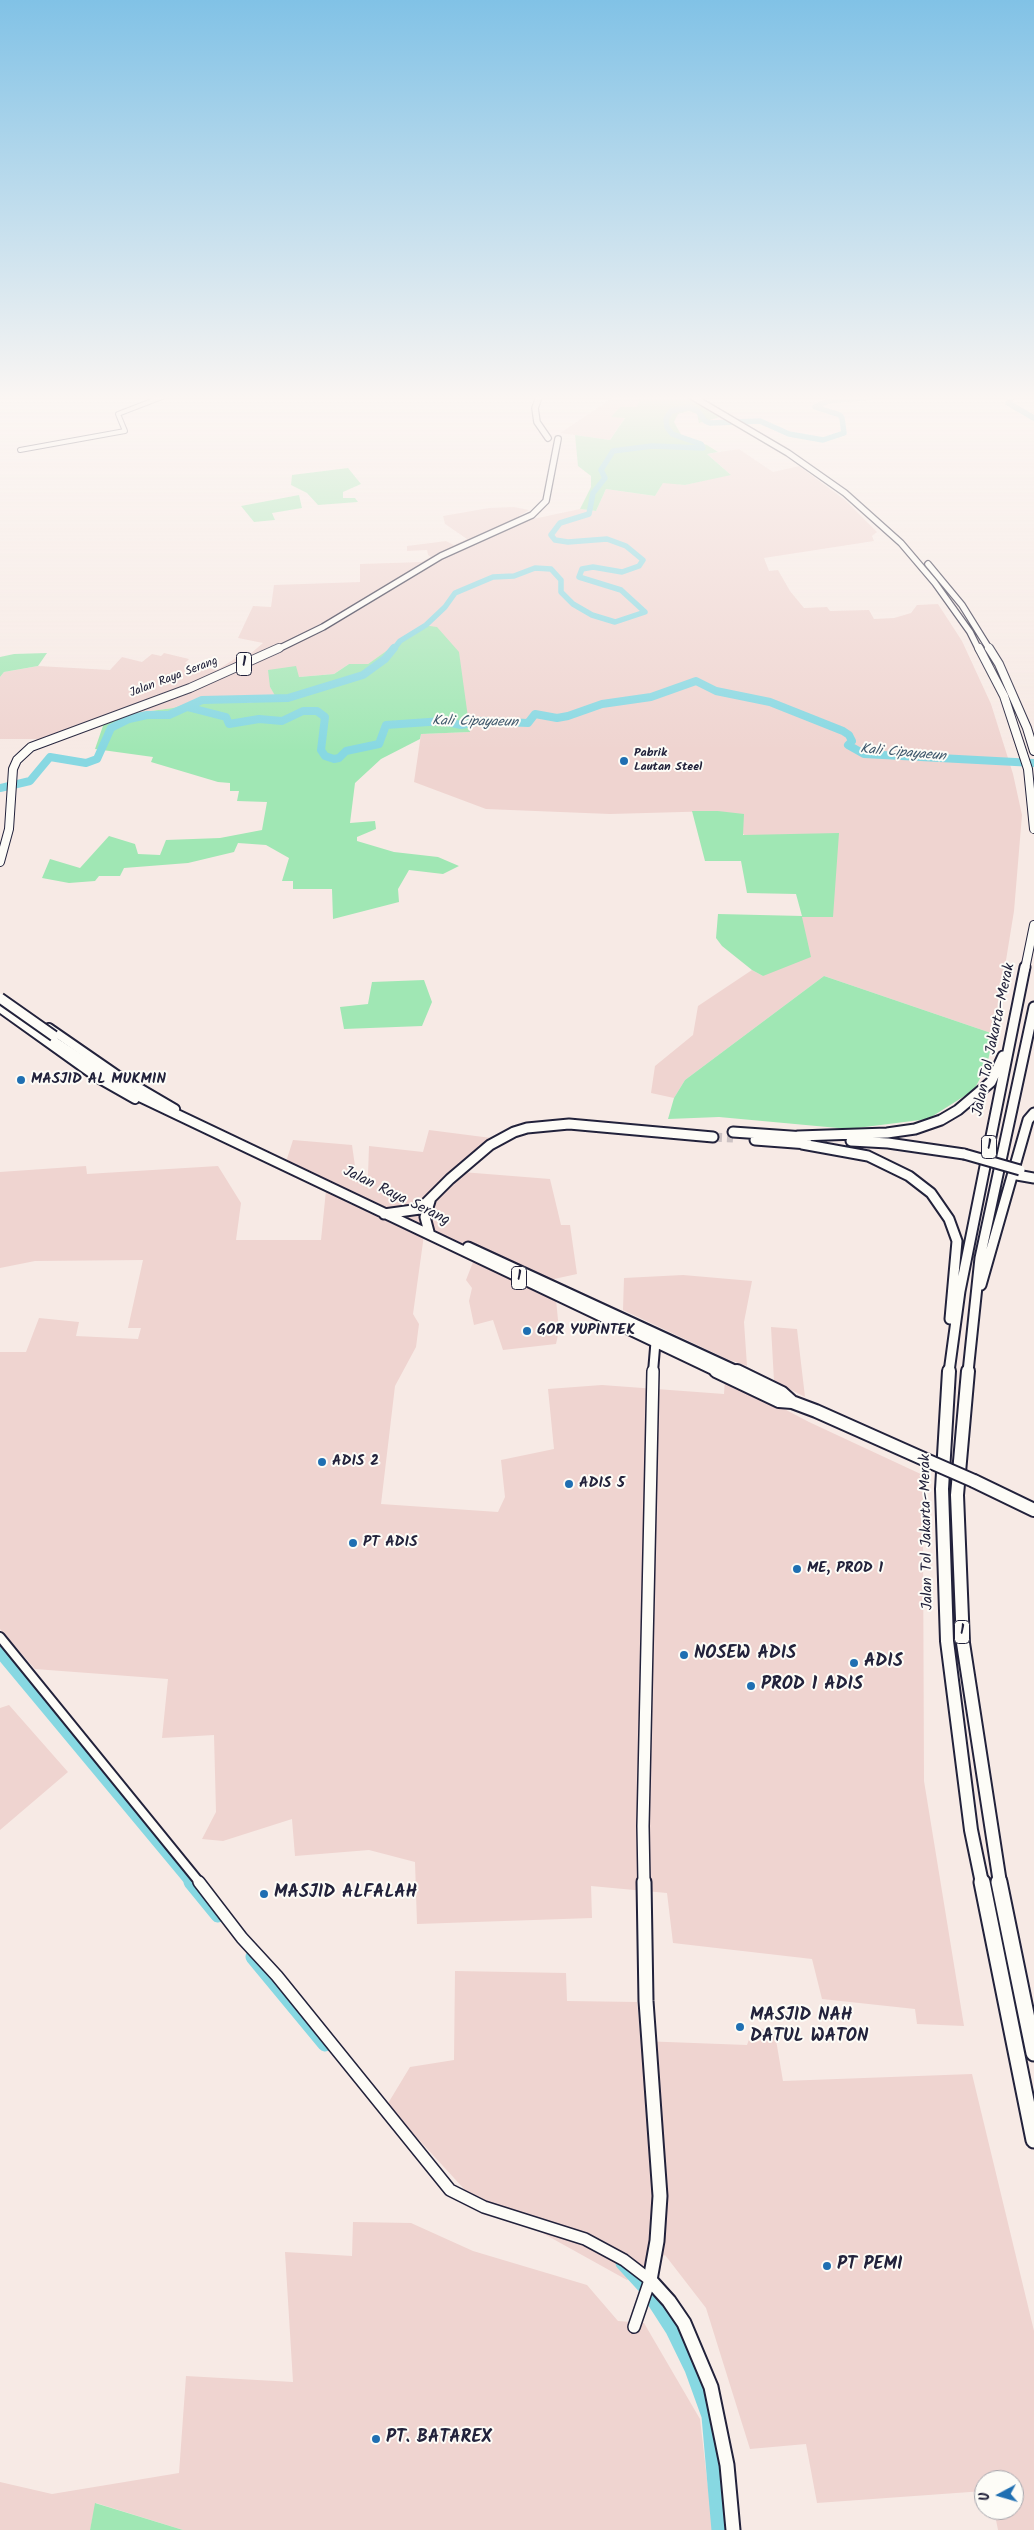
<!DOCTYPE html>
<html>
<head>
<meta charset="utf-8">
<style>
  body { margin:0 }
  #map { position:relative; width:1034px; height:2530px; overflow:hidden; background:#f7eae5; font-family:Kalam,sans-serif }
  canvas { display:block }
  .north { position:absolute; left:974px; top:2470px; width:50px; height:50px; box-sizing:border-box; background:#fdfcf7; border:1px solid #a5a5ac; border-radius:50%; rotate:264deg; font-size:14px; font-weight:700; line-height:20px; text-align:center; color:#22223b }
  .north::after { content:''; display:block; margin:auto; width:18px; height:22px; background:#1f6fb2; clip-path:polygon(50% 0,100% 100%,50% 72%,0 100%) }
</style>
</head>
<body>
<div id="map">
<canvas width="1034" height="2530"></canvas>
<div class="north">U</div>
</div>
<script>
const g = document.querySelector('canvas').getContext('2d');
g.lineJoin = 'round';
function fill(path, color) { g.fillStyle = color; g.fill(path, 'evenodd'); }
const toPath = rows => new Path2D(rows.map(r => 'M' + r).join(''));
function strokePath(path, color, width, dash) { g.strokeStyle = color; g.lineWidth = width; g.lineCap = dash ? 'butt' : 'round'; g.setLineDash(dash || []); g.stroke(path); }
function write(font, color, halo, rows, align = 'center') {
  g.font = font + ' Kalam,sans-serif'; g.lineWidth = 4; g.setLineDash([]); g.textBaseline = 'middle'; g.strokeStyle = halo; g.fillStyle = color; for (const [text, x, y, turn = 0] of rows) {
    g.save(); g.translate(x, y); g.rotate((+turn || 0) * Math.PI / 180); g.textAlign = isNaN(turn) ? turn : align; if (halo) g.strokeText(text, 0, 0); g.fillText(text, 0, 0); g.restore();
  }
}
fill(toPath([
  [614,397,640,397,637,407,612,416,625,417,610,440,560,433],
  [739,449,773,472,799,466,845,500,877,532,872,536,874,541,764,558,769,571,778,570,790,591,804,608,827,607,830,611,869,610,874,619,894,618,911,613,917,605,938,604,962,641,991,704,1013,774,1022,815,1014,911,994,1034,824,976,685,1080,674,1098,651,1093,655,1066,693,1035,698,1006,752,970,763,976,802,916,833,916,718,811,610,814,486,809,414,782,421,734,469,732,423,626,368,664,349,664,334,674,299,677,270,687,277,698,247,703,209,697,173,708,106,717,40,739,0,739,0,677,4,672,38,666,110,670,122,657,142,662,152,654,161,656,164,653,189,659,185,663,217,670,236,658,243,660,263,643,238,638,253,606,271,607,274,585,360,582,360,564,421,562,431,557,428,555,427,550,407,551,407,546,446,541,454,545,467,539,445,524,443,516,489,508,514,507,529,510,519,516,528,520,580,509,596,511,606,489,655,496,663,482,685,485,730,474,707,454],
  [429,1130,499,1139,462,1172,550,1179,561,1225,570,1225,577,1274,554,1279,559,1330,556,1344,503,1350,493,1320,474,1325,469,1301,472,1288,466,1280,475,1257,424,1235,413,1314,419,1324,416,1347,395,1386,381,1504,498,1512,505,1497,501,1460,554,1449,548,1389,602,1385,724,1394,725,1378,809,1422,925,1476,923,1530,924,1781,964,2026,917,2024,915,2009,822,1999,812,1959,673,1943,667,1893,591,1886,592,1918,417,1924,415,1862,369,1850,295,1856,292,1819,223,1841,202,1839,216,1812,214,1735,162,1738,168,1679,35,1669,0,1629,0,1352,26,1352,39,1318,79,1322,76,1336,138,1339,141,1328,128,1328,143,1260,35,1261,0,1268,0,1172,86,1166,87,1174,218,1166,241,1203,236,1240,321,1240,326,1190,284,1168,293,1140,352,1145,356,1173,368,1175,369,1146,423,1152],
  [683,1275,752,1281,744,1322,747,1366,727,1359,623,1310,624,1278],
  [771,1327,797,1329,805,1397,774,1381],
  [9,1705,68,1772,0,1830,0,1708],
  [455,1971,566,1973,567,2001,637,2002,641,2041,747,2045,754,2026,775,2034,783,2081,972,2074,1034,2331,1034,2530,998,2530,994,2510,1014,2510,1014,2480,984,2480,984,2491,817,2503,806,2444,750,2449,706,2308,665,2255,627,2280,465,2190,387,2105,410,2067,454,2060],
  [353,2222,411,2223,473,2251,587,2285,618,2321,644,2323,700,2419,713,2530,183,2530,96,2503,90,2530,0,2530,0,2482,52,2494,179,2473,186,2376,293,2382,285,2252,352,2256]
]), '#efd4d0');
fill(toPath([
  [640,397,686,397,720,417,699,423,697,414,689,411,678,414,674,422,683,438,707,445,718,452,707,454,731,475,685,485,663,483,655,496,606,489,596,511,580,509,591,487,591,476,578,466,575,435,610,440,625,418,611,417,620,407,637,407],
  [348,468,361,484,343,492,343,498,355,498,358,502,318,505,307,493,291,485,292,475],
  [299,495,302,508,272,513,275,520,254,522,241,506],
  [423,625,437,627,459,652,470,732,421,734,420,739,381,759,355,783,350,823,375,821,376,829,357,837,357,841,394,852,438,857,459,866,443,874,409,870,398,889,399,902,333,919,332,889,293,889,293,881,282,881,289,858,266,845,238,843,234,852,188,863,124,868,120,876,99,876,95,881,69,883,42,878,50,859,80,868,109,836,135,844,138,854,160,855,166,840,220,838,262,830,267,802,237,801,239,791,230,791,230,783,218,782,151,762,153,757,95,749,106,717,173,708,209,697,247,703,277,699,270,687,268,670,296,666,299,677,334,674,349,664,368,664],
  [47,653,38,666,4,672,0,677,0,657,14,654],
  [692,811,718,811,744,814,743,835,839,833,833,917,802,917,811,957,763,976,752,970,722,946,716,938,718,914,802,916,796,894,747,893,741,861,705,861],
  [824,976,994,1034,987,1065,974,1090,928,1119,849,1129,719,1117,668,1119,674,1098,685,1080],
  [424,980,432,1002,422,1026,344,1029,340,1007,368,1004,372,982],
  [95,2503,183,2530,90,2530]
]), '#a0e7b4');
strokePath(toPath([
  [1012,397,1008,403,1034,418],
  [393,650,400,641,426,625,445,607,455,593,493,577,514,576,535,568,551,569,561,580,561,592,573,604,592,615,615,622,645,612,621,590,579,577,582,569,593,567,622,572,639,566,643,560,626,546,607,539,568,542,555,540,551,535,560,523,589,514,593,493,605,478,601,470,613,451,652,446,703,448,701,444,672,434,667,427,666,419,671,411,690,407,698,411,705,421,710,423,760,421,789,434,823,440,844,433,842,418,840,415,815,407,828,401,870,397]
]), '#87d8e2', 5.5);
strokePath(toPath([
  [187,707,226,717,229,724,259,719,282,721,303,711,317,711,325,717,321,750,325,756,334,759,339,758,346,751,379,744,386,725,443,721,461,725,482,721,528,723,535,714,557,718,568,716,602,704,651,697,696,681,716,691,770,702,843,731,849,735,852,741,848,745,864,754,1034,763],
  [0,788,30,781,50,757,86,763,97,759,111,728,129,719,147,715,169,715,202,700,288,698,363,675,385,659,394,648]
]), '#87d8e2', 8);
strokePath(toPath([
  [0,1652,192,1883]
]), '#87d8e2', 12);
strokePath(toPath([
  [191,1882,218,1915],
  [253,1957,325,2044],
  [623,2263,646,2288,673,2330,692,2369,709,2416,719,2530]
]), '#87d8e2', 15);
strokePath(toPath([
  [713,1137,733,1138]
]), '#ccc2c3', 9, [9, 5]);
const minorFar2 = toPath([
  [20,450,125,431,118,414,162,397]
]);
const minorFar1 = toPath([
  [0,1637,200,1883]
]);
const minor = toPath([
  [199,1882,242,1938,277,1976,450,2190,484,2207,585,2239,624,2260,650,2280,634,2327]
]);
const majorFar2 = toPath([
  [0,1008,98,1078,135,1099],
  [49,1028,117,1075,175,1109],
  [653,1372,656,1336]
]);
const majorFar1 = toPath([
  [644,1883,643,1826,653,1371]
]);
const major = toPath([
  [644,1882,646,2001,660,2196,657,2241,650,2280,669,2301,684,2323,711,2387,727,2465,733,2530]
]);
const highwayFar4 = toPath([
  [539,397,535,408,537,422,548,438],
  [693,397,788,453,845,493,901,543,935,583,970,632,979,650],
  [928,564,962,605,990,650],
  [276,650,323,627,441,556,532,515,546,501,558,439]
]);
const highwayFar3 = toPath([
  [979,648,1004,696,1028,769,1034,829],
  [989,648,999,664,1027,728,1034,751],
  [0,862,9,829,13,769,17,760,31,747,190,688,279,648],
  [1025,969,1034,925]
]);
const highwayFar2 = toPath([
  [50,1039,132,1093,718,1372],
  [733,1132,805,1137],
  [798,1136,887,1133,915,1129,941,1120,958,1110,991,1082,1003,1056],
  [755,1140,808,1144],
  [851,1141,888,1143,964,1154],
  [802,1144,868,1156,909,1176,931,1193,949,1219,957,1241,950,1319],
  [1017,1175,1034,1178],
  [384,1214,420,1209,450,1179,490,1145,514,1132,527,1128,569,1124,713,1137],
  [429,1232,425,1217,430,1201],
  [468,1247,739,1372],
  [981,1285,1028,1120,1034,1113],
  [949,1372,960,1291,1025,967],
  [968,1372,980,1258,1034,1007]
]);
const highwayFar1 = toPath([
  [716,1371,779,1401,792,1402,816,1411,926,1460],
  [737,1371,782,1393,792,1402],
  [949,1371,942,1489,947,1641,971,1830,982,1883],
  [968,1371,957,1495,963,1643,1000,1883],
  [974,1481,1034,1510]
]);
const highway = toPath([
  [982,1882,1034,2140],
  [999,1882,1034,2053]
]);
strokePath(minorFar2, '#22223b', 6);
strokePath(minorFar1, '#22223b', 12);
strokePath(minor, '#22223b', 14);
strokePath(majorFar2, '#22223b', 12);
strokePath(majorFar1, '#22223b', 14);
strokePath(major, '#22223b', 17);
strokePath(highwayFar4, '#22223b', 8);
strokePath(highwayFar3, '#22223b', 10);
strokePath(highwayFar2, '#22223b', 13);
strokePath(highwayFar1, '#22223b', 16);
strokePath(highway, '#22223b', 19);
strokePath(minorFar2, '#fdfcf7', 4);
strokePath(minorFar1, '#fdfcf7', 8);
strokePath(minor, '#fdfcf7', 11);
strokePath(majorFar2, '#fdfcf7', 8);
strokePath(majorFar1, '#fdfcf7', 11);
strokePath(major, '#fdfcf7', 13);
strokePath(highwayFar4, '#fdfcf7', 5.5);
strokePath(highwayFar3, '#fdfcf7', 8);
strokePath(highwayFar2, '#fdfcf7', 9);
strokePath(highwayFar1, '#fdfcf7', 12);
strokePath(highway, '#fdfcf7', 15);
const highwayBridgeFar1 = toPath([
  [0,998,54,1036],
  [964,1154,1020,1170]
]);
const highwayBridge = toPath([
  [926,1460,974,1481]
]);
strokePath(highwayBridgeFar1, '#22223b', 13, []);
strokePath(highwayBridge, '#22223b', 16, []);
strokePath(highwayBridgeFar1, '#fdfcf7', 9);
strokePath(highwayBridge, '#fdfcf7', 12);
const sky = g.createLinearGradient(0, 0, 0, 751);
sky.addColorStop(0, '#81c2e6');
sky.addColorStop(0.53, '#fbf6f3');
sky.addColorStop(1, '#fbf6f300');
g.fillStyle = sky;
g.fillRect(0, 0, 1034, 751);
for (const [x, y, r, color] of [
  [624,761,5,"#1f6fb2"],
  [21,1080,5,"#1f6fb2"],
  [527,1331,5,"#1f6fb2"],
  [322,1462,5,"#1f6fb2"],
  [569,1484,5,"#1f6fb2"],
  [353,1543,5,"#1f6fb2"],
  [797,1569,5,"#1f6fb2"],
  [684,1655,5,"#1f6fb2"],
  [854,1663,5,"#1f6fb2"],
  [751,1686,5,"#1f6fb2"],
  [264,1894,5,"#1f6fb2"],
  [740,2027,5,"#1f6fb2"],
  [827,2266,5,"#1f6fb2"],
  [376,2439,5,"#1f6fb2"]
]) { const dot = new Path2D(); dot.arc(x, y, r, 0, 2 * Math.PI); g.fillStyle = color; g.fill(dot); strokePath(dot, '#fdfcf7', 2); }
write('12px', '#22223b', '#fdfcf7', [
  ["Jalan Raya Serang",174,678,-21]
]);
write('bold 12px', '#22223b', '#fdfcf7', [
  ["Pabrik",634,754],
  ["Lautan Steel",634,768]
], 'left');
for (const [x, y, w] of [
  [244,664,15],
  [989,1147,15],
  [519,1278,15],
  [962,1632,15]
]) { const box = new Path2D(); box.roundRect(x - w / 2, y - 11.5, w, 23, 4); g.fillStyle = '#fdfcf7'; g.fill(box); strokePath(box, '#22223b', 1); }
write('bold 14px', '#22223b', null, [
  ["1",244,664],
  ["1",989,1147],
  ["1",519,1278],
  ["1",962,1632]
]);
write('italic 14px', '#40596d', '#fdfcf7', [
  ["Kali Cipayaeun",475,723,1],
  ["Kali Cipayaeun",903,754,5]
]);
write('15px', '#22223b', '#fdfcf7', [
  ["Jalan Tol Jakarta–Merak",995,1040,-78],
  ["Jalan Raya Serang",396,1197,26],
  ["Jalan Tol Jakarta–Merak",928,1532,-91]
]);
write('bold 15px', '#22223b', '#fdfcf7', [
  ["MASJID AL MUKMIN",31,1080],
  ["GOR YUPINTEK",537,1331],
  ["ADIS 2",332,1462],
  ["ADIS 5",579,1484],
  ["PT ADIS",363,1543],
  ["ME, PROD 1",807,1569]
], 'left');
write('bold 18px', '#22223b', '#fdfcf7', [
  ["NOSEW ADIS",694,1655],
  ["ADIS",864,1663],
  ["PROD 1 ADIS",761,1686],
  ["MASJID ALFALAH",274,1894],
  ["MASJID NAH",750,2017],
  ["DATUL WATON",750,2038],
  ["PT PEMI",837,2266],
  ["PT. BATAREX",386,2439]
], 'left');
</script>
</body>
</html>
